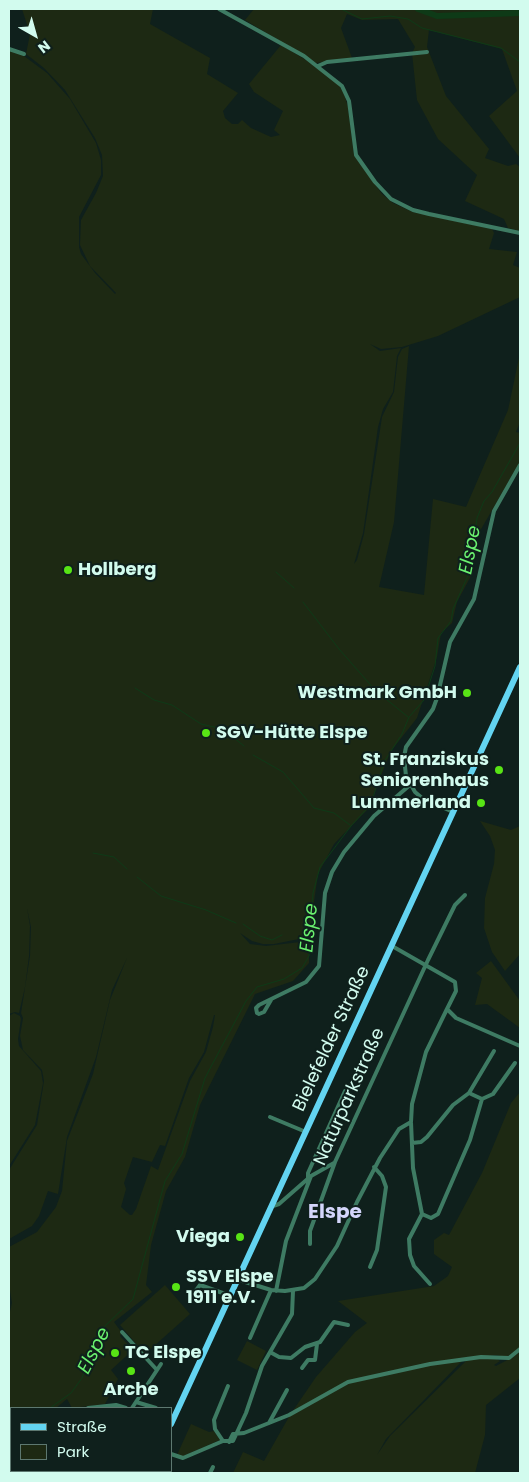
<!DOCTYPE html>
<html>
<head>
<meta charset="utf-8">
<style>
  body { margin:0 }
  #map { position:relative; width:529px; height:1482px; overflow:hidden; background:#0f201c; font-family:Poppins,sans-serif }
  canvas { display:block }
  .frame { position:absolute; inset:0; border:10px solid #d2fbee; pointer-events:none }
  .legend { position:absolute; left:10px; top:1407px; width:162px; height:65px; box-sizing:border-box; background:#0f201c; border:1px solid #5d7870; margin:0; padding:6px 9px; list-style:none; font-size:15px; color:#d2fbee }
  .legend li { display:flex; align-items:center; gap:10px; height:25px }
  .legend b { width:25px; border:1px solid #5d7870 }
  .north { position:absolute; left:10px; top:10px; width:50px; height:50px; -webkit-text-stroke:4px #0f201c; paint-order:stroke; rotate:142deg; font-size:14px; font-weight:700; line-height:20px; text-align:center; color:#d2fbee }
  .north::after { content:''; display:block; margin:auto; width:18px; height:22px; background:#d2fbee; clip-path:polygon(50% 0,100% 100%,50% 72%,0 100%) }
</style>
</head>
<body>
<div id="map">
<canvas width="529" height="1482"></canvas>
<div class="frame"></div>
<ul class="legend">
<li><b style="height:6px;background:#63d4f1"></b>Straße</li>
<li><b style="height:14px;background:#1d2913"></b>Park</li>
</ul>
<div class="north">N</div>
</div>
<script>
const g = document.querySelector('canvas').getContext('2d');
g.lineJoin = 'round';
function fill(path, color) { g.fillStyle = color; g.fill(path, 'evenodd'); }
const toPath = rows => new Path2D(rows.map(r => 'M' + r).join(''));
function strokePath(path, color, width, dash) { g.strokeStyle = color; g.lineWidth = width; g.lineCap = dash ? 'butt' : 'round'; g.setLineDash(dash || []); g.stroke(path); }
function write(font, color, halo, rows, align = 'center') {
  g.font = font + ' Poppins,sans-serif'; g.lineWidth = 4; g.setLineDash([]); g.textBaseline = 'middle'; g.strokeStyle = halo; g.fillStyle = color; for (const [text, x, y, turn = 0] of rows) {
    g.save(); g.translate(x, y); g.rotate((+turn || 0) * Math.PI / 180); g.textAlign = isNaN(turn) ? turn : align; if (halo) g.strokeText(text, 0, 0); g.fillText(text, 0, 0); g.restore();
  }
}
fill(toPath([
  [22,9,153,9,150,24,210,58,207,74,238,93,223,111,225,118,232,124,238,124,242,120,251,128,271,137,280,135,274,130,283,111,254,92,249,84,281,45,311,63,336,82,343,90,348,107,354,155,382,194,393,203,413,212,492,229,494,233,489,249,517,252,513,265,520,268,520,297,438,336,402,347,381,349,370,344,380,351,401,348,397,356,393,392,383,409,378,427,363,533,354,564,357,560,364,534,382,417,394,392,398,357,402,349,409,346,394,522,379,587,424,595,433,499,466,507,508,410,520,353,520,422,516,432,520,433,520,462,473,543,471,576,457,602,452,623,441,633,437,657,417,718,391,751,367,810,334,844,318,874,309,937,274,944,263,944,252,941,240,933,250,944,266,946,309,941,309,963,293,981,255,994,200,1105,185,1157,166,1191,151,1245,146,1285,152,1292,114,1322,122,1333,120,1336,133,1350,111,1370,118,1379,105,1404,72,1408,67,1399,56,1408,11,1408,11,1416,9,1416,9,1316,12,1303,9,1284,9,1247,37,1232,56,1207,62,1191,67,1141,93,1074,110,1000,127,958,112,990,96,1057,67,1137,58,1194,48,1191,39,1216,32,1226,9,1239,9,1170,37,1125,44,1081,42,1070,23,1050,20,1036,23,1018,21,1013,30,956,31,927,27,908,30,926,29,956,25,987,19,1013,15,1012,9,1014,9,50,24,56,47,73,70,99,96,143,101,160,101,175,79,217,79,247,81,254,95,273,115,294,116,293,90,266,80,245,81,220,96,193,103,176,102,155,95,138,65,90,44,68,26,54,30,34],
  [214,1015,215,1015,213,1027,206,1052,190,1081,158,1170,151,1166,136,1209,132,1215,130,1215,121,1207,126,1189,124,1183,133,1157,152,1162,160,1145,165,1146,189,1078,204,1052],
  [254,9,520,9,520,158,489,116,517,91,502,49,429,30,427,47,446,96,489,149,485,158,508,166,516,164,520,167,520,231,508,228,504,219,465,201,477,175,438,139,417,100,412,53,415,47,398,19,362,20,347,14,341,28,352,58,316,63,245,20],
  [480,821,511,830,520,826,520,954,505,971,492,952,484,928,485,898,494,864,495,850,490,836],
  [491,961,520,1001,520,1028,487,1004,475,1005,482,978,476,973],
  [14,1013,20,1016,21,1019,18,1039,19,1046,41,1071,43,1083,35,1125,9,1166,9,1016],
  [520,1092,520,1347,516,1352,506,1357,496,1355,464,1359,386,1439,377,1455,390,1436,466,1361,475,1359,497,1359,500,1361,494,1365,496,1366,513,1357,520,1350,520,1378,486,1405,485,1435,475,1473,233,1473,243,1452,264,1461,290,1415,316,1377,355,1332,367,1323,338,1301,434,1286,448,1276,452,1267,434,1254,434,1240,444,1233,449,1235,482,1173,511,1103],
  [165,1285,190,1314,145,1354,120,1325],
  [247,1341,266,1351,257,1370,237,1360],
  [191,1424,209,1432,214,1431,220,1440,181,1457,177,1455]
]), '#1d2913');
strokePath(toPath([
  [341,9,362,19,390,16,408,19,422,28,501,48,520,62],
  [276,572,294,588],
  [303,602,339,649,375,690,408,717],
  [135,688,154,700,172,705,201,724,223,729,244,746],
  [253,755,283,772,314,808,334,813,350,825],
  [93,853,114,857,127,869],
  [137,877,161,896,206,910,236,923],
  [243,924,260,936,272,940,282,935],
  [50,1408,71,1393,82,1378,91,1351,103,1328,133,1299,165,1181,182,1154,205,1078,246,1001,257,987,284,979,302,968,309,956,313,893,320,867,351,826,371,804,384,762,402,734,409,717,424,700,435,666,438,638,451,621,453,609,470,571,477,518,484,501,492,492,520,443],
  [9,1415,11,1415]
]), '#0e3a17', 1);
strokePath(toPath([
  [418,9,437,16,520,13]
]), '#0e3a17', 6);
strokePath(toPath([
  [219,9,304,56,342,86,349,101,356,155,375,182,391,199,413,210,429,214,520,233],
  [9,49,24,54],
  [318,66,327,62,427,52],
  [453,812,422,798,415,792,406,776,404,757,406,747,433,709,437,698,450,642,474,599,494,511,520,465],
  [392,946,455,982,456,991,447,1009,456,1018,520,1046],
  [271,1000,264,1012,259,1014,257,1013,256,1008,259,1005,306,982,319,966,325,893,332,872,344,852,374,816,410,785],
  [469,1093,482,1099],
  [270,1117,306,1132],
  [412,1143,421,1142,427,1137,453,1105,469,1093,494,1051],
  [308,1178,308,1173,345,1091],
  [273,1206,279,1204,311,1176,334,1163],
  [422,1214,431,1218,438,1214,470,1140,482,1099,493,1094,515,1063],
  [310,1244,310,1231,335,1162,428,960,455,905,465,895],
  [370,1267,377,1250,386,1187,382,1176,374,1167],
  [239,1280,271,1290,285,1291,304,1288,315,1279,337,1246,357,1202,380,1158,399,1129,411,1122],
  [430,1284,414,1266,410,1255,409,1239,422,1214,413,1168,411,1122,412,1104,426,1052,447,1009],
  [276,1291,286,1241,311,1176],
  [191,1297,200,1285,231,1296],
  [122,1332,157,1370],
  [250,1338,271,1290],
  [270,1352,279,1357,291,1358,305,1347,320,1342,334,1322,348,1325],
  [302,1368,308,1360,315,1360,317,1344],
  [136,1402,156,1408],
  [88,1408,116,1405,126,1408],
  [132,1408,161,1364],
  [269,1423,287,1390],
  [223,1441,215,1429,214,1420,228,1386],
  [229,1442,233,1434,244,1433,289,1415,348,1382,430,1364,481,1357,509,1358,520,1349],
  [171,1454,183,1458,223,1441,233,1441,246,1413,262,1366,292,1314,293,1291],
  [46,1471,46,1473],
  [34,1473,35,1471],
  [210,1473,213,1467]
]), '#3e7b63', 4);
strokePath(toPath([
  [171,1424,520,667],
  [120,1473,126,1471]
]), '#63d4f1', 6);
for (const [x, y, r, color] of [
  [68,570,5,"#58e415"],
  [467,693,5,"#58e415"],
  [206,733,5,"#58e415"],
  [499,770,5,"#58e415"],
  [481,803,5,"#58e415"],
  [240,1237,5,"#58e415"],
  [176,1287,5,"#58e415"],
  [115,1353,5,"#58e415"],
  [131,1371,5,"#58e415"]
]) { const dot = new Path2D(); dot.arc(x, y, r, 0, 2 * Math.PI); g.fillStyle = color; g.fill(dot); strokePath(dot, '#0f201c', 2); }
write('bold 18px', '#d2fbee', '#0f201c', [
  ["Hollberg",78,570],
  ["Westmark GmbH",457,693,"right"],
  ["SGV-Hütte Elspe",216,733],
  ["St. Franziskus",489,760,"right"],
  ["Seniorenhaus",489,781,"right"],
  ["Lummerland",471,803,"right"],
  ["Viega",230,1237,"right"],
  ["SSV Elspe",186,1277],
  ["1911 e.V.",186,1298],
  ["TC Elspe",125,1353],
  ["Arche",131,1390,"center"]
], 'left');
write('18px', '#d2fbee', '#0f201c', [
  ["Bielefelder Straße",332,1039,-65],
  ["Naturparkstraße",350,1097,-66]
]);
write('italic 19px', '#6af16f', '#0f201c', [
  ["Elspe",471,550,-79],
  ["Elspe",310,928,-84],
  ["Elspe",95,1351,-63]
]);
write('bold 20px', '#d4d6fb', '#0f201c', [
  ["Elspe",335,1213]
]);
</script>
</body>
</html>
